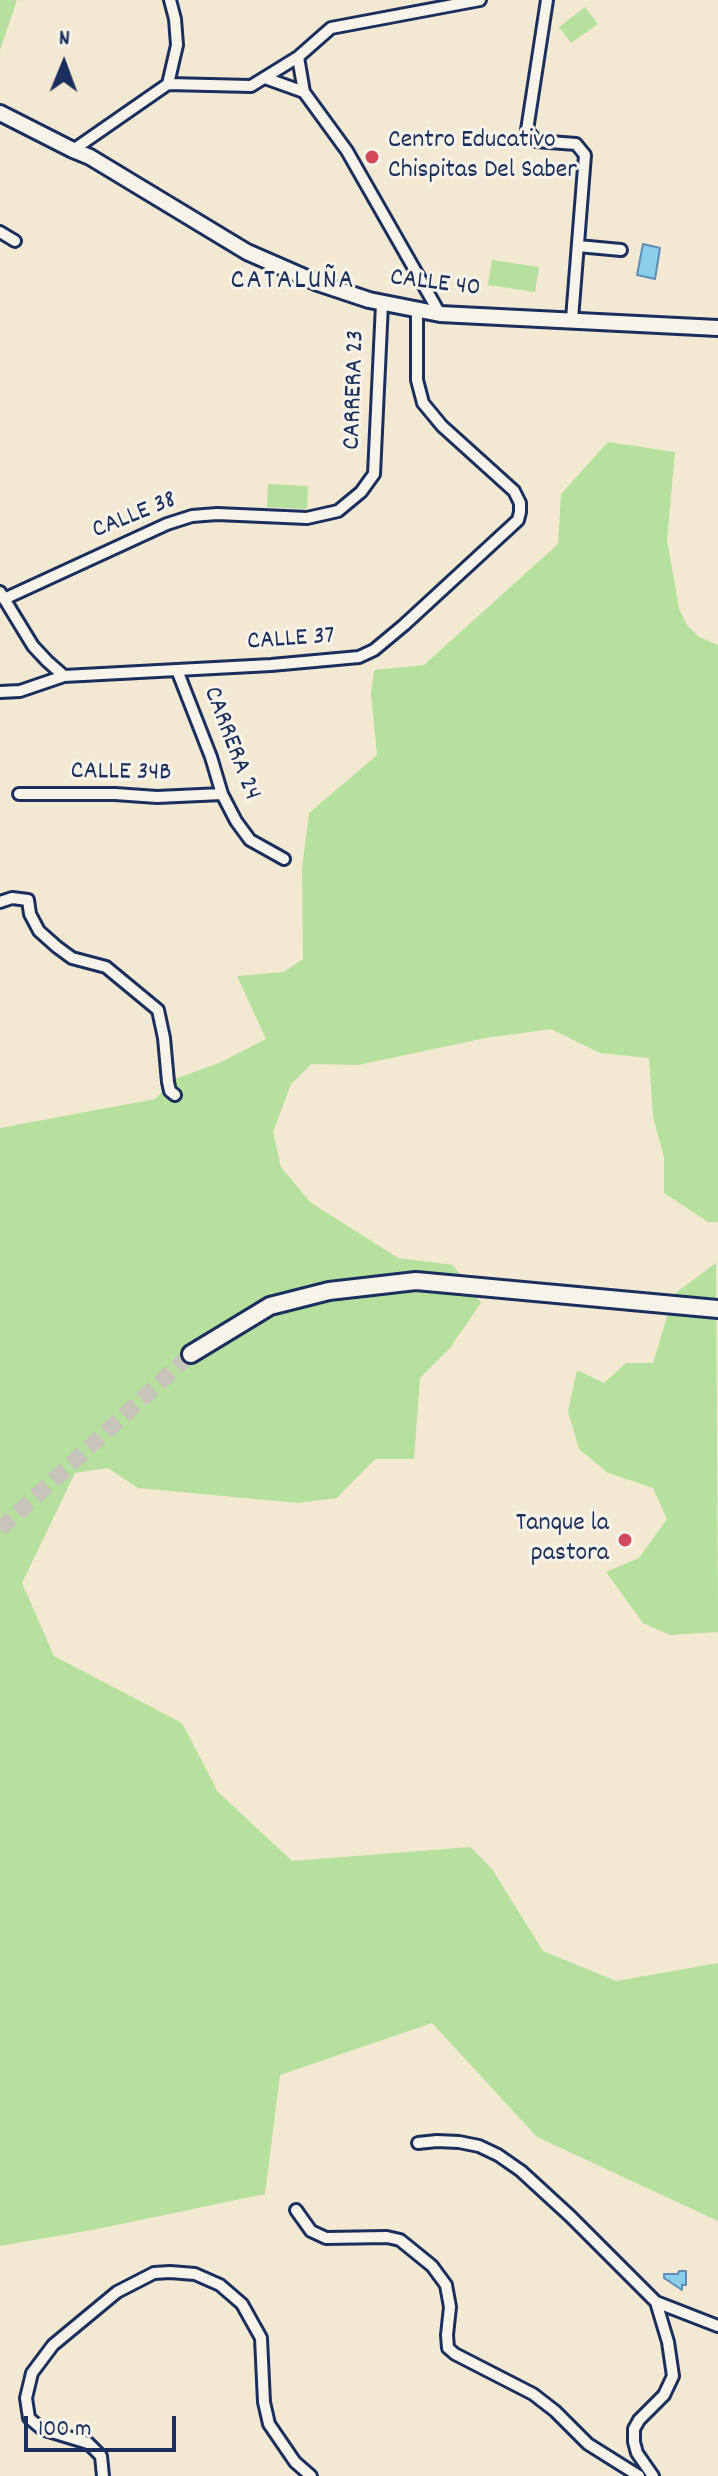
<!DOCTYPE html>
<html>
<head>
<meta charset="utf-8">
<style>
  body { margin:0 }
  #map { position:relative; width:718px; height:2476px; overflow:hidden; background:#f3e8d2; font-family:Dekko,sans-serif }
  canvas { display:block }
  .north { position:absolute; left:24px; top:24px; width:80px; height:80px; -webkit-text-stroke:6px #f7f3e8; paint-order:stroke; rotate:1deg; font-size:22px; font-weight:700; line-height:32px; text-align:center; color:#1b2f5e }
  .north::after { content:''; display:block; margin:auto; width:28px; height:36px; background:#1b2f5e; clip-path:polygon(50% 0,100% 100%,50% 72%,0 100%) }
  .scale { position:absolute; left:24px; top:2416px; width:152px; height:36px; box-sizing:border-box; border:4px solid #1b2f5e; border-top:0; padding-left:10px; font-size:24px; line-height:28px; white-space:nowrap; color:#1b2f5e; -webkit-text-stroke:6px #f7f3e8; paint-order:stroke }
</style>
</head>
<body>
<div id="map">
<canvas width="718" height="2476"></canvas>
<div class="north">N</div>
<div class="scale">100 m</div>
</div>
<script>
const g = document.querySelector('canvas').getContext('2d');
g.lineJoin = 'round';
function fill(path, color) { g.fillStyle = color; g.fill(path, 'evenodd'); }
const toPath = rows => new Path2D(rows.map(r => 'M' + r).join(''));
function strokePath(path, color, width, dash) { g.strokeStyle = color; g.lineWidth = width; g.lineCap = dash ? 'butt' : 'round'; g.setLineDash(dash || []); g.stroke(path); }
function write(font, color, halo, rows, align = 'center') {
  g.font = font + ' Dekko,sans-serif'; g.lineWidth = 6; g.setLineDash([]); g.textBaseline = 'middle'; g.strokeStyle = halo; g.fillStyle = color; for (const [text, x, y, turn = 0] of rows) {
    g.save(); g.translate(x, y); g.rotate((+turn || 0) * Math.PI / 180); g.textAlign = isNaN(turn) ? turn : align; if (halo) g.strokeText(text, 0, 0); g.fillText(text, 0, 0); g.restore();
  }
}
fill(toPath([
  [0,0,17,0,0,50],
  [585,7,598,24,571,43,559,27],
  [492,260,539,267,535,292,488,285],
  [608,442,675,452,667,540,679,608,686,624,699,637,718,645,718,1222,708,1222,664,1193,664,1157,653,1117,649,1058,600,1053,551,1029,486,1038,358,1065,311,1064,291,1084,273,1132,281,1167,310,1202,398,1258,453,1265,481,1303,450,1348,420,1378,414,1459,375,1459,337,1498,298,1503,138,1488,108,1468,75,1473,22,1583,54,1656,182,1723,218,1792,292,1861,470,1847,492,1869,543,1951,616,1981,718,1963,718,2221,537,2137,432,2023,280,2075,265,2194,97,2229,0,2246,0,1128,155,1099,175,1079,219,1063,266,1039,237,976,284,972,303,959,302,869,309,813,377,755,371,694,374,670,424,665,558,544,561,494],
  [268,484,308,486,307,509,267,507],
  [716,1263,718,1632,670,1635,643,1623,606,1572,639,1558,667,1519,653,1488,608,1473,579,1449,568,1411,577,1370,604,1383,626,1363,653,1363,674,1294]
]), '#b6e09d');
const water = toPath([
  [643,244,660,248,655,279,637,275,643,244],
  [679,2271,686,2271,686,2285,682,2285,682,2290,664,2278,664,2274,678,2274,679,2271]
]);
fill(water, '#8bceec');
strokePath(water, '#5e8eb3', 2);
strokePath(toPath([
  [0,1529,191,1354]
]), '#c8c3bb', 16, [16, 8]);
const street = toPath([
  [547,0,527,130,536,141,576,144,585,155,572,319],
  [298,57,304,92,347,151,440,314],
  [265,78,304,92],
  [168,84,251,86,298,57,331,28,480,0],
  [73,150,168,84,177,45,175,19,170,0],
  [0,232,15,241],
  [578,246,621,250],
  [0,592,33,646,47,661,64,676],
  [4,599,167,524,192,516,217,514,307,518,338,511,361,492,374,474,382,304],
  [177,670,211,757,222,794,236,821,250,840,284,859],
  [0,692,20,691,64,676,271,665,359,657,374,650,404,625,518,520,520,512,520,503,514,491,442,426,423,403,417,380,417,310],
  [19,794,115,794,157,797,222,794],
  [0,902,12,898,28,900,30,914,39,931,57,947,72,958,106,967,158,1010,164,1038,168,1082,170,1091,175,1095],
  [418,2143,437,2141,459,2142,479,2146,498,2155,521,2171,570,2216,656,2302,718,2326],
  [296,2210,311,2231,326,2238,387,2237,400,2240,432,2266,446,2285,450,2307,447,2335,448,2348,455,2354,533,2394,555,2411,588,2444,639,2476],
  [103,2476,101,2456,88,2443,42,2429,29,2418,26,2398,32,2373,53,2345,117,2292,154,2273,170,2272,195,2274,220,2285,242,2304,261,2338,264,2402,269,2424,295,2462,311,2476],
  [653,2476,637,2453,634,2442,634,2429,639,2420,664,2395,673,2376,668,2342,656,2302]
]);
const secondary = toPath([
  [0,113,73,150,90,157,247,252,318,283,369,300,440,314,718,328]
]);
const primary = toPath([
  [191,1354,270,1306,329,1291,416,1281,718,1309]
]);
strokePath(street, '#1b2f5e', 16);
strokePath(secondary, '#1b2f5e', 20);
strokePath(primary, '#1b2f5e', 22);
strokePath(street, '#f7f3e8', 10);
strokePath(secondary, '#f7f3e8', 14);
strokePath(primary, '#f7f3e8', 16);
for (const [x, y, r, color] of [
  [372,157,8,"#d1495b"],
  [625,1540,8,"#d1495b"]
]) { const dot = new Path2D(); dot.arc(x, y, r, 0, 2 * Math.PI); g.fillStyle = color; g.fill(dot); strokePath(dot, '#f7f3e8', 3); }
write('26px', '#1b2f5e', '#f7f3e8', [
  ["Centro Educativo",388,142],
  ["Chispitas Del Saber",388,172],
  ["Tanque la",609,1525,"right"],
  ["pastora",609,1555,"right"]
], 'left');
write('26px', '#1b2f5e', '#f7f3e8', [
  ["CALLE 40",435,285,7],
  ["CARRERA 23",356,390,-88],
  ["CALLE 38",135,517,-22],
  ["CALLE 37",291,641,-4],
  ["CARRERA 24",230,744,69],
  ["CALLE 34B",121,774,1]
]);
g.letterSpacing = '2px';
write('28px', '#1b2f5e', '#f7f3e8', [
  ["CATALUÑA",293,283]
]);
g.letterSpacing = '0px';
</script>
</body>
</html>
